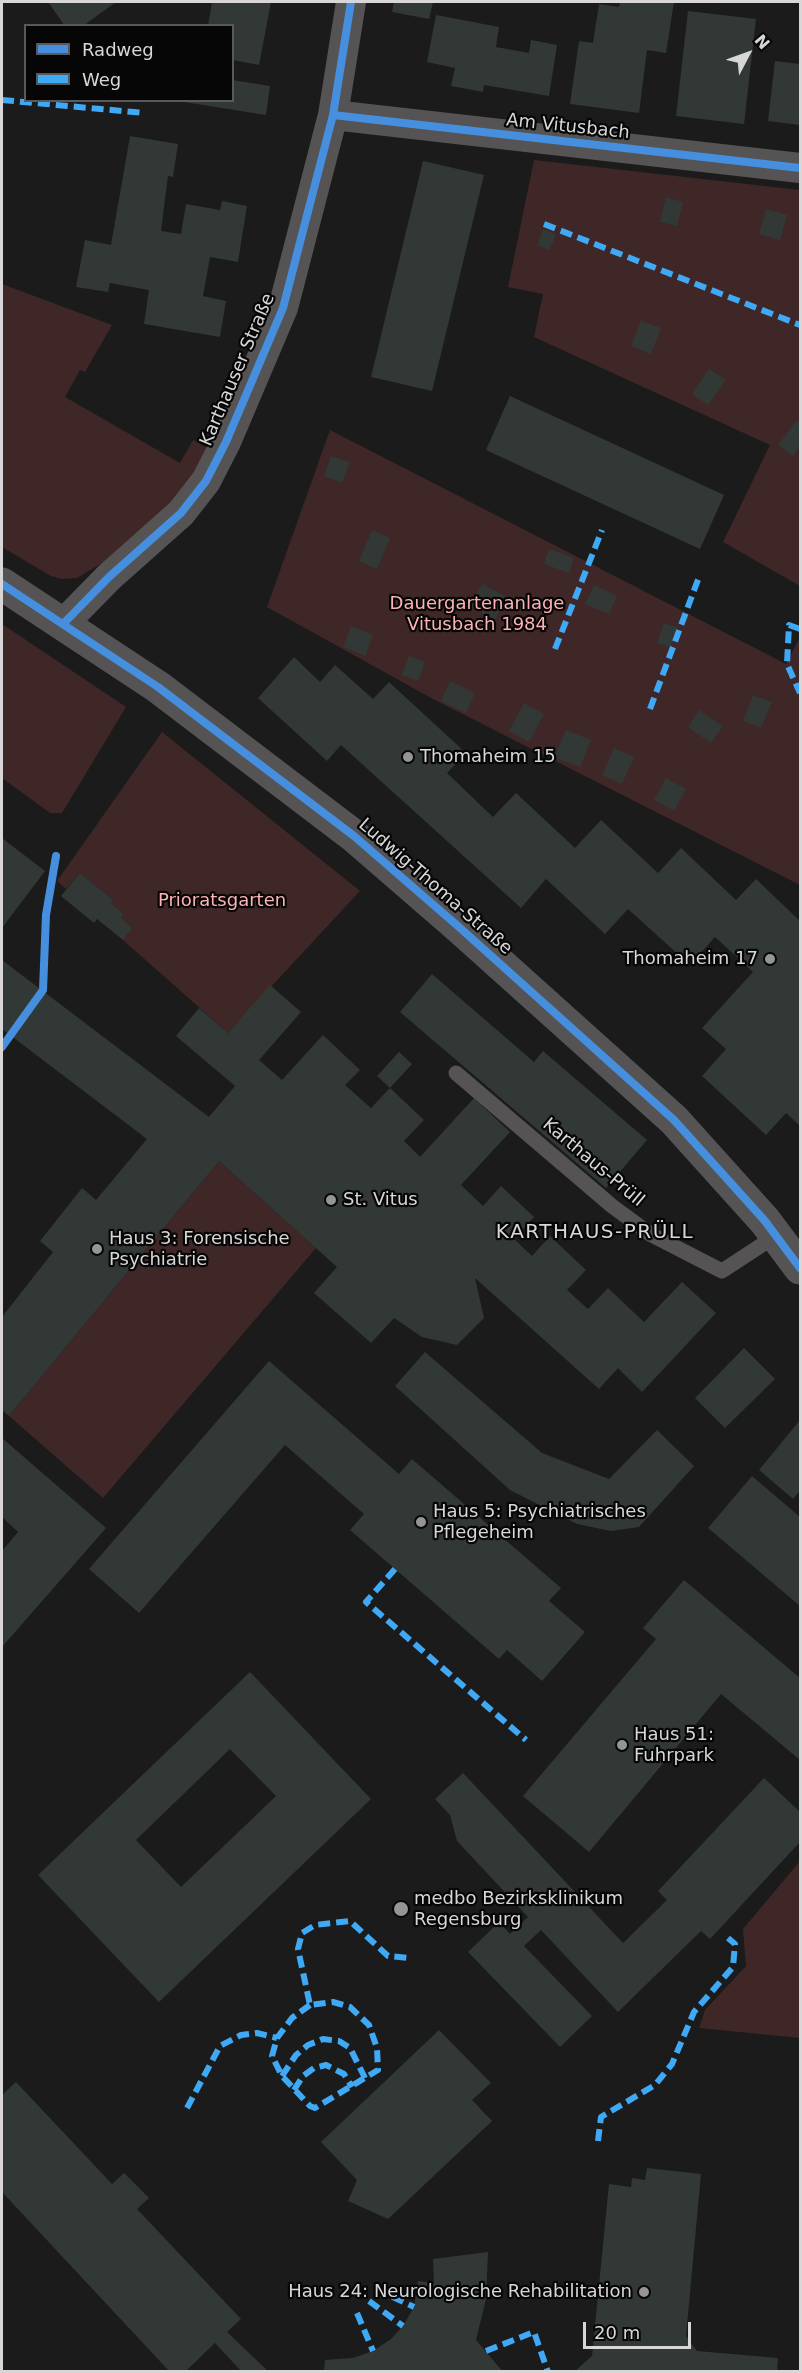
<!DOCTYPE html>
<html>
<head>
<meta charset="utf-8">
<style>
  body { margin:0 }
  #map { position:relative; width:802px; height:2373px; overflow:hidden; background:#1c1b1b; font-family:"DejaVu Sans",sans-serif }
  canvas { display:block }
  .frame { position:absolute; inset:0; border:3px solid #d8d6d6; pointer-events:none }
  .legend { position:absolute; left:24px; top:24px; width:210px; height:78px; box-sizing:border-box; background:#060606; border:2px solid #5a5959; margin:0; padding:8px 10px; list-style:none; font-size:18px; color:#d8d6d6 }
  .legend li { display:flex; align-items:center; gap:12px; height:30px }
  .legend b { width:30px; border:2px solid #5a5959 }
  .north { position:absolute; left:718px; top:24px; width:60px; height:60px; -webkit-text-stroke:4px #060606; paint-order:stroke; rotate:49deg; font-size:16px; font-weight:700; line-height:24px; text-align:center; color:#d8d6d6 }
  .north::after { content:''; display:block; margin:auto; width:21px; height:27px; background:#d8d6d6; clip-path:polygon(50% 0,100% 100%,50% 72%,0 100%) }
  .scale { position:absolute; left:583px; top:2322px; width:108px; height:27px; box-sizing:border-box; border:3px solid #d8d6d6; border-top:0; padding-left:8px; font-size:18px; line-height:21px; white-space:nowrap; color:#d8d6d6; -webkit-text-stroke:4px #060606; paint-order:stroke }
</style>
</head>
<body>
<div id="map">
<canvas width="802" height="2373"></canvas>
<div class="frame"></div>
<ul class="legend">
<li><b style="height:8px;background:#468fdf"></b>Radweg</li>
<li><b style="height:8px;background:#3fa9f5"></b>Weg</li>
</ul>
<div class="north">N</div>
<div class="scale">20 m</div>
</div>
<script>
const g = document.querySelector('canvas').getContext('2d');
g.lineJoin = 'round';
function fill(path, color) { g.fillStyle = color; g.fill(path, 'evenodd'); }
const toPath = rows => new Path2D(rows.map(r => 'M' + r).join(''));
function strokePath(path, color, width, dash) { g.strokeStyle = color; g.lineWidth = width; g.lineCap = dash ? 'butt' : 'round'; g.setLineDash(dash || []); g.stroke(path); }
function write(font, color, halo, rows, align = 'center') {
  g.font = font + ' "DejaVu Sans",sans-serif'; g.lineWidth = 4.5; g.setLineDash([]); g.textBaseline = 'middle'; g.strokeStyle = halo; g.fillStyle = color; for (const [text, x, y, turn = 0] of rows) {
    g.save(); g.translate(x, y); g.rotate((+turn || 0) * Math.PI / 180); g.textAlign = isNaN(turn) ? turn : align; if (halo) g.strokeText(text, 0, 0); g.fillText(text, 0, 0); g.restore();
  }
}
fill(toPath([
  [534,160,800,190,800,586,723,542,770,445,534,337,543,294,508,287],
  [2,284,112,325,85,372,80,370,65,397,180,463,193,440,209,449,185,491,109,559,77,578,62,579,51,576,2,547],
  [330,430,786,664,800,637,800,885,433,699,267,607],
  [2,624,126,707,62,813,50,813,2,778],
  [162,732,360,891,228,1033,123,940,133,928,121,918,124,914,111,903,113,900,80,873,66,889,57,881],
  [219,1161,316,1248,103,1498,9,1416],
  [800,1861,800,2038,699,2028,705,2010,746,1966,743,1929]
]), '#3f2727');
fill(toPath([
  [48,2,116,2,83,26,65,26],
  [212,2,271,2,259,65,232,60,232,26,208,26],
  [394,2,433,2,429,19,392,12],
  [620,2,674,2,666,53,647,50,639,113,570,104,579,41,593,43,599,4,619,7],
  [688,11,756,19,744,124,676,116],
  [436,15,499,27,496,47,529,53,531,40,557,45,549,96,484,85,483,92,451,86,455,68,427,62],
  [775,61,800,64,800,125,768,121],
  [232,80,270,86,266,115,184,102,232,100],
  [130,136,178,144,173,177,168,176,161,231,181,234,186,204,220,210,222,201,247,206,238,262,210,257,203,296,226,301,220,337,144,324,149,290,110,283,108,292,76,287,85,240,111,245],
  [423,161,484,175,432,391,371,377],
  [666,197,683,202,677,226,660,222],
  [766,209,787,215,780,240,759,234],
  [543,229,556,234,550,250,537,245],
  [641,321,661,328,651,354,631,346],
  [709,369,726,380,708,405,692,394],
  [510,396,724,495,700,549,486,450],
  [797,420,800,422,800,447,793,456,778,445],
  [331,456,350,462,342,483,324,476],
  [372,530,390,538,377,569,359,561],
  [549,549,574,558,569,573,544,564],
  [482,584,507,597,495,620,470,607],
  [594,585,617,596,609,614,585,604],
  [664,623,677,627,671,647,657,643],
  [351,626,373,635,365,656,343,647],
  [409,656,425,662,418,681,402,675],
  [294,657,320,682,335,665,373,699,389,682,466,753,447,773,493,817,516,793,575,848,601,820,658,873,681,848,736,900,756,879,800,921,799,1125,786,1113,766,1135,702,1076,726,1049,702,1028,753,972,715,937,690,965,628,909,605,934,546,879,521,908,341,745,327,761,258,698],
  [450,681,475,693,466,713,441,701],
  [753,695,772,702,761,728,743,721],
  [524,703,544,714,529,742,509,731],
  [699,710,723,726,711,743,688,727],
  [566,730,591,740,580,767,554,757],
  [614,748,634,757,622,784,602,775],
  [666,778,686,789,674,811,654,800],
  [2,838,45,871,2,928],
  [80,873,113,900,111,903,124,914,121,918,133,928,123,940,97,919,94,923,61,896],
  [2,960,209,1117,235,1086,176,1036,199,1008,228,1033,270,985,301,1012,259,1060,282,1080,323,1035,360,1070,345,1085,371,1108,390,1088,377,1076,399,1052,412,1064,390,1088,424,1120,404,1141,420,1157,474,1098,510,1132,461,1185,483,1206,501,1186,534,1217,514,1239,532,1256,550,1236,586,1270,567,1290,588,1309,608,1288,644,1322,682,1282,716,1313,642,1392,618,1368,599,1389,475,1278,484,1318,457,1345,422,1337,394,1318,371,1343,314,1293,337,1267,219,1161,9,1416,2,1410,2,1317,53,1252,40,1241,82,1188,96,1200,147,1139,2,1029],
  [432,974,534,1062,543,1051,647,1140,606,1188,400,1012],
  [744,1348,775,1379,725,1428,695,1398],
  [425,1352,542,1453,609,1479,657,1430,694,1466,639,1527,611,1531,577,1524,510,1490,395,1386],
  [269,1361,399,1474,412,1459,561,1588,549,1601,585,1632,542,1681,507,1650,499,1659,350,1530,364,1514,285,1445,139,1613,89,1569],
  [800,1420,800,1491,793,1499,759,1470],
  [2,1438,106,1528,2,1647,2,1551,18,1532,2,1517],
  [752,1476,800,1517,800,1606,708,1528],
  [684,1580,800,1678,800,1760,721,1694,589,1852,523,1796,656,1639,643,1628],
  [250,1672,371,1799,159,2002,38,1875],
  [230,1749,276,1796,181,1887,136,1840],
  [463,1773,623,1943,667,1900,658,1891,764,1778,800,1812,800,1842,710,1939,701,1931,618,2012,541,1930,524,1946,592,2016,560,2047,468,1952,499,1922,510,1934,528,1917,457,1841,450,1815,435,1799],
  [439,2030,491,2083,472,2100,492,2121,388,2219,348,2201,357,2180,321,2142],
  [16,2082,112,2184,124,2173,149,2198,137,2209,241,2319,227,2332,269,2372,242,2372,215,2343,185,2372,170,2372,2,2192,2,2095],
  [647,2168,701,2174,686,2336,697,2351,778,2358,777,2372,574,2372,592,2356,609,2184,631,2187,632,2178,645,2180],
  [488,2252,486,2299,476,2340,503,2372,324,2372,325,2360,353,2358,373,2351,391,2339,403,2326,414,2307,418,2281,434,2283,433,2259]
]), '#313835');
strokePath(toPath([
  [456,1073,612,1206,650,1234,722,1271,777,1235]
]), '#555353', 15);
strokePath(toPath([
  [333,115,800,168],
  [64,623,109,577,181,513,206,481,226,442,283,308,333,115,351,2]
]), '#555353', 30);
strokePath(toPath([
  [2,584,158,687,354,836,459,927,674,1120,765,1221,800,1268]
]), '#555353', 33);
strokePath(toPath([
  [2,100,144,113],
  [544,224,800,325],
  [800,629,789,625,787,664,800,693],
  [555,649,602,530],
  [650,709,699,577],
  [395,1569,366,1602,526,1740],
  [310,2005,292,2018,277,2038,272,2056,282,2076,310,2106,315,2108,378,2070,377,2048,369,2025,350,2007,333,2002,310,2005,298,1949,302,1933,315,1925,350,1921,388,1956,409,1958],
  [282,2076,296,2055,308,2045,323,2039,339,2041,350,2048,365,2078],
  [294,2090,303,2076,314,2068,326,2065,344,2074,352,2087],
  [187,2108,220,2046,241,2035,257,2033,277,2038],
  [598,2141,601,2117,655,2085,672,2064,694,2012,733,1967,735,1944,728,1938],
  [376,2289,414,2307],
  [369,2301,403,2326],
  [357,2313,373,2351],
  [486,2351,534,2332,548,2372]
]), '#3fa9f5', 6, [12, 6]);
strokePath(toPath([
  [333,115,800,168],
  [2,584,158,687,354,836,459,927,674,1120,765,1221,800,1268],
  [64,623,109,577,181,513,206,481,226,442,283,308,333,115,351,2],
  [2,1047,43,990,46,915,56,856]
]), '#468fdf', 8);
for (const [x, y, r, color] of [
  [408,757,6,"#969595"],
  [770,959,6,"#969595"],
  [331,1200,6,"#969595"],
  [97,1249,6,"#969595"],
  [421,1522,6,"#969595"],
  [622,1745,6,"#969595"],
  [401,1909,8,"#969595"],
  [644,2292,6,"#969595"]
]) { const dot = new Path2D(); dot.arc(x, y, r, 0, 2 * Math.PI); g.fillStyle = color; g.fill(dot); strokePath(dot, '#060606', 2); }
write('18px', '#d8d6d6', '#060606', [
  ["Am Vitusbach",568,127,6],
  ["Karthauser Straße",238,370,-67],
  ["Ludwig-Thoma-Straße",435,887,41],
  ["Karthaus-Prüll",593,1163,40]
]);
write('18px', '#feb2b4', '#060606', [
  ["Dauergartenanlage",477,604],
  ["Vitusbach 1984",477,625],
  ["Prioratsgarten",222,901]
]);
write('18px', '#d8d6d6', '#060606', [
  ["Thomaheim 15",420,757],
  ["Thomaheim 17",758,959,"right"],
  ["St. Vitus",343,1200],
  ["Haus 3: Forensische",109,1239],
  ["Psychiatrie",109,1260],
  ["Haus 5: Psychiatrisches",433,1512],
  ["Pflegeheim",433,1533],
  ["Haus 51:",634,1735],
  ["Fuhrpark",634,1756],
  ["medbo Bezirksklinikum",414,1899],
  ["Regensburg",414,1920],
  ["Haus 24: Neurologische Rehabilitation",632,2292,"right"]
], 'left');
g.letterSpacing = '1.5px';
write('20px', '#d8d6d6', '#060606', [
  ["KARTHAUS-PRÜLL",595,1233]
]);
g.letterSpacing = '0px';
</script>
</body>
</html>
